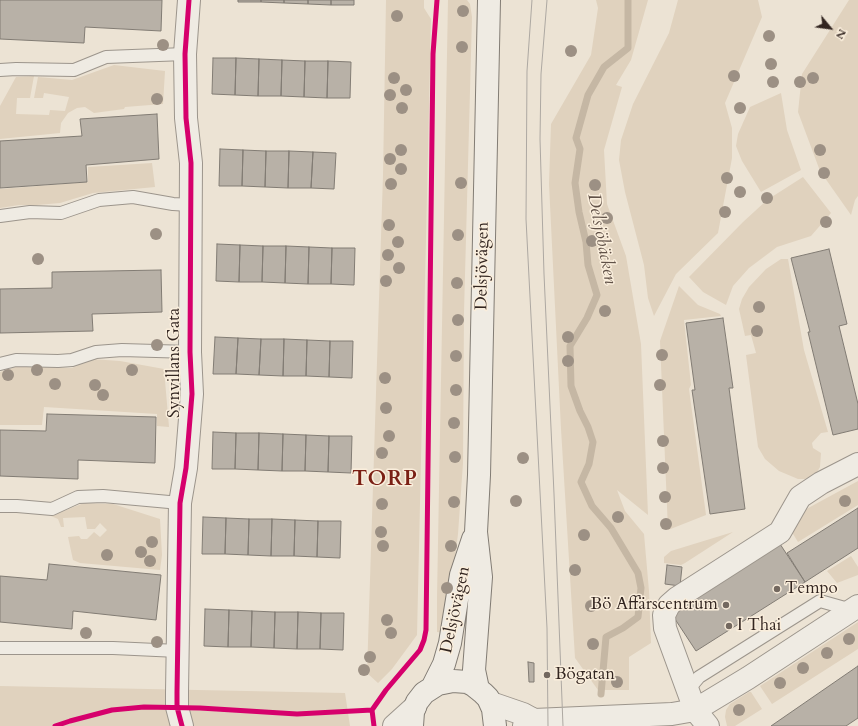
<!DOCTYPE html>
<html>
<head>
<meta charset="utf-8">
<style>
  body { margin:0 }
  #map { position:relative; width:858px; height:726px; overflow:hidden; background:#ece3d4; font-family:Cardo,serif }
  canvas { display:block }
  .north { position:absolute; left:810px; top:8px; width:40px; height:40px; -webkit-text-stroke:3px #faeedc; paint-order:stroke; rotate:119deg; font-size:11px; font-weight:700; line-height:16px; text-align:center; color:#322520 }
  .north::after { content:''; display:block; margin:auto; width:14px; height:18px; background:#322520; clip-path:polygon(50% 0,100% 100%,50% 72%,0 100%) }
</style>
</head>
<body>
<div id="map">
<canvas width="858" height="726"></canvas>
<div class="north">N</div>
</div>
<script>
const g = document.querySelector('canvas').getContext('2d');
g.lineJoin = 'round';
function fill(path, color) { g.fillStyle = color; g.fill(path, 'evenodd'); }
const toPath = rows => new Path2D(rows.map(r => 'M' + r).join(''));
function strokePath(path, color, width, dash) { g.strokeStyle = color; g.lineWidth = width; g.lineCap = dash ? 'butt' : 'round'; g.setLineDash(dash || []); g.stroke(path); }
function write(font, color, halo, rows, align = 'center') {
  g.font = font + ' Cardo,serif'; g.lineWidth = 3; g.setLineDash([]); g.textBaseline = 'middle'; g.strokeStyle = halo; g.fillStyle = color; for (const [text, x, y, turn = 0] of rows) {
    g.save(); g.translate(x, y); g.rotate((+turn || 0) * Math.PI / 180); g.textAlign = isNaN(turn) ? turn : align; if (halo) g.strokeText(text, 0, 0); g.fillText(text, 0, 0); g.restore();
  }
}
fill(toPath([
  [386,0,424,0,424,8,431,19,417,635,392,669,378,683,367,673,383,175],
  [448,0,467,0,470,4,472,17,464,312,463,463,458,534,449,603,443,633,437,632,437,597],
  [596,0,648,0,631,60,616,85,622,87,604,150,607,204,626,256,641,344,648,515,617,490,625,511,644,534,649,591,651,643,629,657,629,690,598,690,575,658,561,429,549,184,551,124,591,55,598,8],
  [678,0,758,0,762,17,725,103,732,128,732,158,718,233,676,274,654,316,648,298,644,265,625,192,619,160,621,140,633,104,669,33],
  [849,0,858,0,858,196,855,200,851,215,820,171,798,112,802,74],
  [114,65,165,71,163,104,125,107,124,109,94,113,85,107,77,108,68,113,61,123,60,133,0,139,0,106,16,77,34,76,30,98,17,98,16,114,49,115,50,110,65,111,69,97,44,93,43,98,34,98,38,77,72,80],
  [781,93,787,130,801,170,761,192,742,161,736,146,738,134,750,107],
  [152,163,155,187,93,193,60,203,37,205,19,205,0,208,0,189,88,182,88,167],
  [803,177,831,213,811,236,777,247,749,268,733,286,726,305,703,292,689,277,743,222,767,200],
  [781,259,788,259,804,350,828,432,821,433,812,443,813,448,821,453,820,467,817,472,813,476,805,479,798,479,779,471,765,459,758,447,746,355,756,353,751,335,745,336,739,309,742,299,749,287,766,269],
  [679,286,698,305,720,314,721,316,684,320,691,385,689,389,706,515,668,530,660,341],
  [91,359,120,361,164,369,169,427,157,426,157,414,44,407,42,425,0,425,0,372,19,366,72,368],
  [858,481,858,505,798,542,790,529,799,513],
  [84,503,113,504,160,519,162,555,160,570,80,563,73,560,68,537,79,536,81,539,87,539,94,532,100,537,107,530,100,523,95,529,87,529,85,517,63,518,64,527,61,527,58,519,51,516],
  [733,532,685,563,681,565,664,563,664,557,671,551],
  [851,556,858,567,858,575,837,583,827,571],
  [858,622,858,649,772,704,760,686],
  [0,686,345,693,350,726,0,726],
  [749,692,751,692,762,709,735,726,727,726,725,717,726,710,730,704]
]), '#e0d2be');
strokePath(toPath([
  [601,694,606,637,623,628,638,617,641,588,638,573,611,528,592,506,581,482,589,464,593,442,588,427,580,411,571,386,570,346,587,318,597,295,588,265,586,242,579,212,575,183,580,149,576,138,588,95,604,67,628,48,628,0]
]), '#c5b7a4', 7);
const building = toPath([
  [0,0,162,0,161,31,85,27,84,43,0,39,0,0],
  [238,0,261,0,261,2,238,2,238,0],
  [261,0,284,0,284,3,261,2,261,0],
  [284,0,308,0,308,4,284,3,284,0],
  [308,0,331,0,331,5,308,4,308,0],
  [331,0,354,0,354,5,331,5,331,0],
  [213,58,236,58,235,95,212,94,213,58],
  [236,58,259,59,258,96,235,95,236,58],
  [259,59,282,60,281,96,258,96,259,59],
  [282,60,305,61,304,97,281,96,282,60],
  [305,61,328,61,327,98,304,97,305,61],
  [328,61,351,62,350,98,327,98,328,61],
  [157,114,159,159,86,165,87,182,0,188,0,141,82,136,80,119,157,114],
  [220,149,243,150,242,186,219,186,220,149],
  [243,150,266,151,265,187,242,186,243,150],
  [266,151,289,151,288,188,265,187,266,151],
  [289,151,313,152,311,188,288,188,289,151],
  [313,152,336,153,334,189,311,188,313,152],
  [217,244,240,245,239,282,216,281,217,244],
  [240,245,263,246,262,282,239,282,240,245],
  [263,246,286,246,285,283,262,282,263,246],
  [286,246,309,247,308,284,285,283,286,246],
  [309,247,332,248,331,284,308,284,309,247],
  [332,248,355,248,354,285,331,284,332,248],
  [829,249,847,324,839,326,858,404,858,429,833,435,808,332,810,332,791,258,829,249],
  [161,270,162,312,92,314,93,331,0,333,0,289,52,288,52,272,161,270],
  [723,318,733,388,729,388,745,509,710,514,692,390,695,390,686,323,723,318],
  [215,337,238,338,236,374,213,374,215,337],
  [238,338,261,339,259,375,236,374,238,338],
  [261,339,284,339,283,376,259,375,261,339],
  [284,339,307,340,306,376,283,376,284,339],
  [307,340,330,341,329,377,306,376,307,340],
  [330,341,353,341,352,378,329,377,330,341],
  [47,414,156,417,155,463,78,460,78,479,0,476,0,430,46,431,47,414],
  [213,432,236,433,235,469,212,469,213,432],
  [236,433,259,433,258,470,235,469,236,433],
  [259,433,283,434,282,471,258,470,259,433],
  [283,434,306,435,305,471,282,471,283,434],
  [306,435,329,436,328,472,305,471,306,435],
  [329,436,352,436,351,473,328,472,329,436],
  [858,508,858,548,805,582,787,553,858,508],
  [203,517,226,518,225,554,202,554,203,517],
  [226,518,249,519,248,555,225,554,226,518],
  [249,519,272,519,271,556,248,555,249,519],
  [272,519,295,520,294,556,271,556,272,519],
  [295,520,318,521,317,557,294,556,295,520],
  [318,521,341,521,340,558,317,557,318,521],
  [780,544,805,582,696,651,671,613,780,544],
  [49,564,161,575,156,620,73,611,72,629,0,622,0,576,47,580,49,564],
  [667,565,682,567,680,586,665,584,667,565],
  [205,609,229,610,228,647,204,646,205,609],
  [229,610,252,611,251,647,228,647,229,610],
  [252,611,275,612,274,648,251,647,252,611],
  [275,612,298,612,297,649,274,648,275,612],
  [298,612,321,613,320,649,297,649,298,612],
  [321,613,344,613,343,650,320,649,321,613],
  [528,662,534,663,534,682,529,682,528,662],
  [858,666,858,718,846,726,771,726,858,666]
]);
fill(building, '#b8b1a7');
strokePath(building, '#827c74', 1);
const lane = toPath([
  [0,70,16,69,74,70,106,57,185,54],
  [0,216,30,212,61,213,99,200,133,197,173,204,190,205],
  [0,364,16,360,58,361,72,360,96,352,122,350,190,352],
  [0,506,17,506,52,509,78,497,103,496,180,503],
  [0,648,113,648,178,651],
  [688,690,699,677,820,601,852,610]
]);
const street = toPath([
  [491,703,523,714,534,720],
  [182,726,177,707,177,692,180,503,186,468,192,394,190,352,191,163,186,118,185,54,189,0],
  [394,726,415,707],
  [524,726,534,720,672,714,695,710,748,678,858,606],
  [708,726,695,710,665,628,664,615,669,605,677,598,780,532,800,497,821,483,858,464]
]);
const secondary = toPath([
  [433,686,444,664,450,643,461,575,473,539],
  [478,689,474,670,481,577,476,532,479,475,489,0],
  [412,726,413,712,417,702,424,693,438,684,453,681,467,682,473,685,483,693,488,698,493,709,495,726]
]);
strokePath(lane, '#9c958c', 14);
strokePath(street, '#9c958c', 24);
strokePath(secondary, '#827c74', 24);
strokePath(lane, '#efebe3', 12);
strokePath(street, '#efebe3', 22);
strokePath(secondary, '#efebe3', 22);
strokePath(toPath([
  [532,0,527,71,526,219,547,628,548,726],
  [547,0,541,74,540,139,544,274,554,494,563,726]
]), '#ada8a2', 1);
strokePath(toPath([
  [55,726,70,721,112,710,144,707,200,708,297,714,372,710],
  [182,726,177,707,177,692,180,503,186,468,192,394,190,352,191,163,186,118,185,54,189,0],
  [374,726,372,710,386,690,420,650,424,640,426,630,433,54,437,0]
]), '#d6006c', 5);
g.fillStyle = '#9c9084';
for (const [x, y] of [
  [463,11],
  [397,16],
  [769,36],
  [163,45],
  [462,47],
  [571,51],
  [771,64],
  [734,76],
  [394,78],
  [813,78],
  [773,82],
  [800,82],
  [406,90],
  [390,95],
  [157,99],
  [402,108],
  [740,108],
  [401,150],
  [820,150],
  [390,159],
  [401,169],
  [824,173],
  [727,178],
  [461,183],
  [391,184],
  [595,185],
  [740,192],
  [767,198],
  [725,212],
  [607,218],
  [826,222],
  [389,225],
  [156,234],
  [458,235],
  [592,241],
  [398,242],
  [388,255],
  [38,259],
  [399,268],
  [386,281],
  [457,283],
  [759,307],
  [605,311],
  [458,320],
  [757,331],
  [568,337],
  [157,345],
  [662,355],
  [456,356],
  [568,361],
  [37,370],
  [132,370],
  [8,375],
  [385,378],
  [55,384],
  [95,385],
  [660,385],
  [456,390],
  [103,395],
  [386,408],
  [454,423],
  [389,436],
  [663,441],
  [382,453],
  [455,457],
  [523,458],
  [663,468],
  [665,497],
  [516,501],
  [845,501],
  [454,502],
  [382,504],
  [618,517],
  [666,524],
  [381,532],
  [584,535],
  [152,542],
  [383,546],
  [451,546],
  [141,552],
  [107,555],
  [150,561],
  [575,570],
  [447,588],
  [591,606],
  [387,620],
  [86,633],
  [391,633],
  [849,639],
  [157,642],
  [593,644],
  [827,653],
  [370,657],
  [803,668],
  [364,670],
  [617,682],
  [780,683],
  [739,710]
]) { g.beginPath(); g.arc(x, y, 6, 0, 2 * Math.PI); g.fill(); }
for (const [x, y, r, color] of [
  [777,589,4,"#73685f"],
  [726,605,4,"#73685f"],
  [729,626,4,"#73685f"],
  [547,675,4,"#73685f"]
]) { const dot = new Path2D(); dot.arc(x, y, r, 0, 2 * Math.PI); g.fillStyle = color; g.fill(dot); strokePath(dot, '#faeedc', 1.5); }
write('17px', '#322520', '#faeedc', [
  ["Delsjövägen",483,266,-89],
  ["Synvillans Gata",175,363,-90],
  ["Delsjövägen",456,610,-78]
]);
write('17px', '#322520', '#faeedc', [
  ["Tempo",785,589],
  ["Bö Affärscentrum",718,605,"right"],
  ["I Thai",737,626],
  ["Bögatan",555,675]
], 'left');
write('italic 18px', '#605147', '#faeedc', [
  ["Delsjöbäcken",601,239,79]
]);
g.letterSpacing = '1px';
write('bold 21px', '#7a1f14', '#faeedc', [
  ["TORP",385,480]
]);
g.letterSpacing = '0px';
</script>
</body>
</html>
